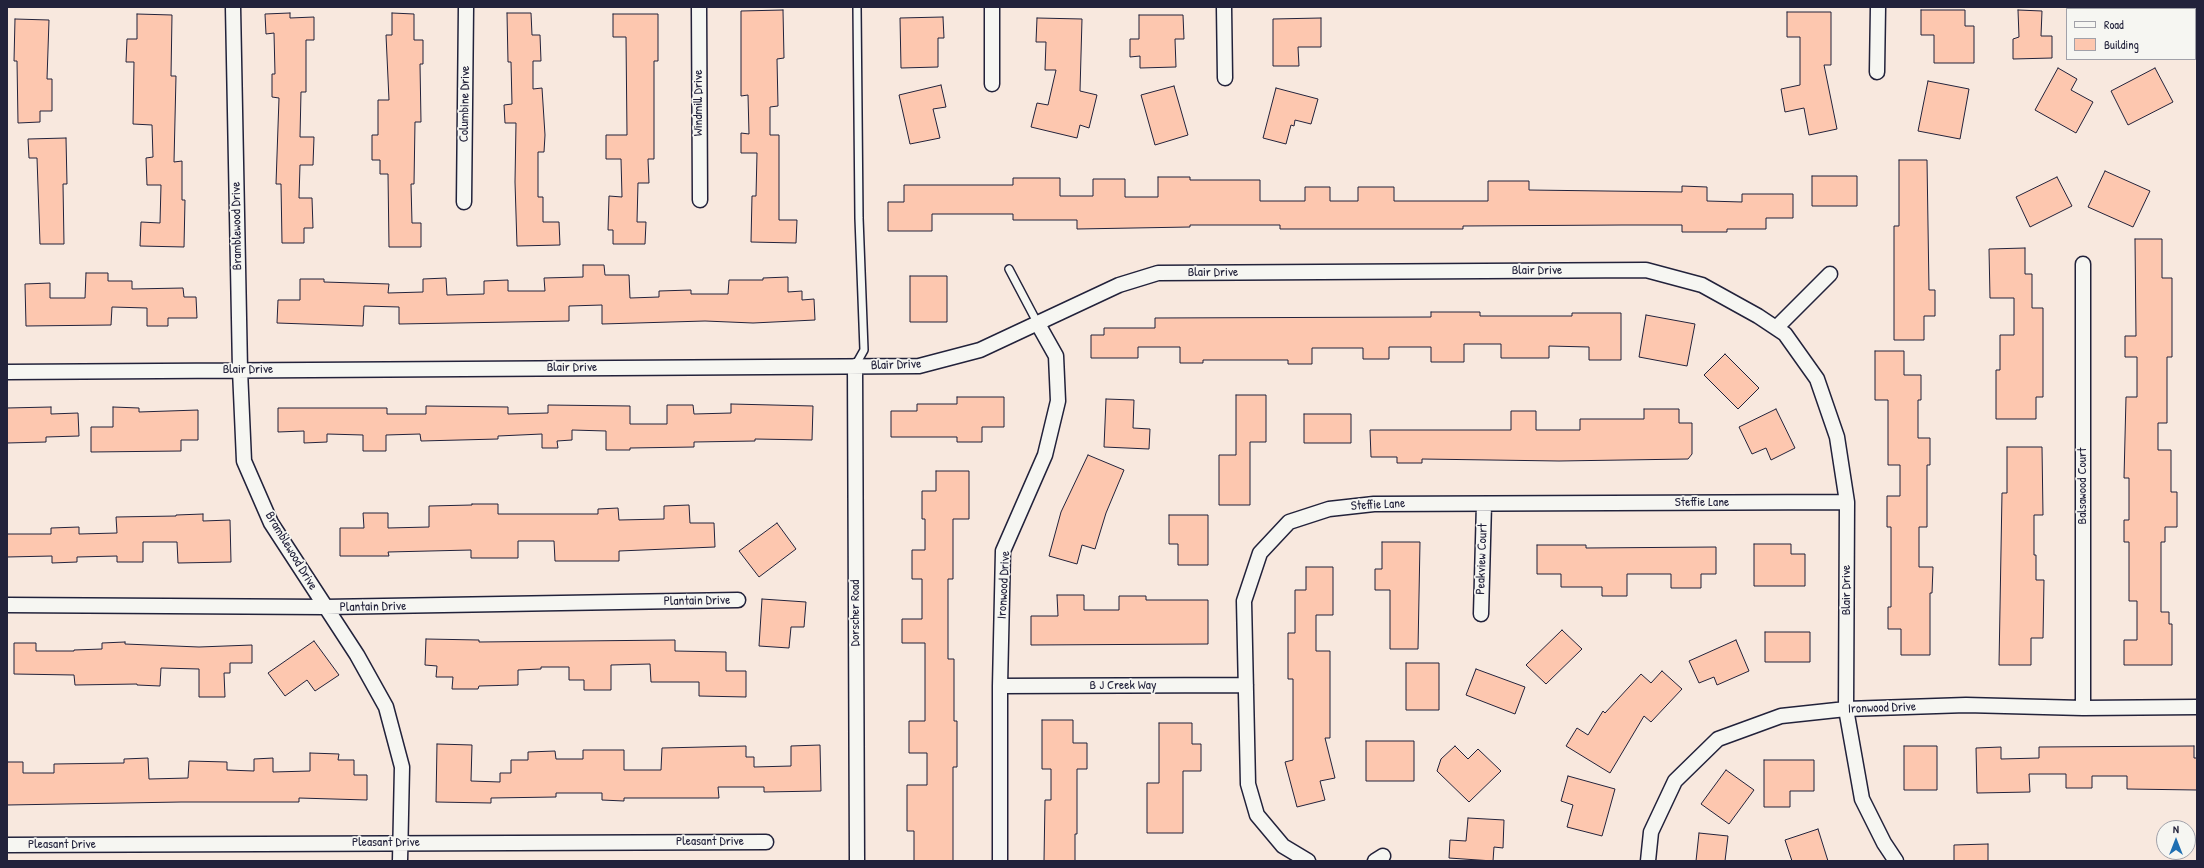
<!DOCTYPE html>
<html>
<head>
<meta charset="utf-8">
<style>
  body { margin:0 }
  #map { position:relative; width:2204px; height:868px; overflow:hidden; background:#f8e8de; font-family:"Patrick Hand",sans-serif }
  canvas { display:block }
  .frame { position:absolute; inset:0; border:8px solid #22223b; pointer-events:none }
  .legend { position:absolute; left:2066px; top:8px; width:130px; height:52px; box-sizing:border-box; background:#f6f6f2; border:1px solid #a1a1a9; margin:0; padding:5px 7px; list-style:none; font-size:12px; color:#22223b }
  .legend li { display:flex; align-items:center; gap:8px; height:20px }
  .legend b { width:20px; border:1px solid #a1a1a9 }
  .north { position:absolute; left:2156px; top:820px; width:40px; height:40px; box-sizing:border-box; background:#f6f6f2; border:1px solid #a1a1a9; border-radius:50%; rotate:0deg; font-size:11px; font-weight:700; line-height:16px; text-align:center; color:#22223b }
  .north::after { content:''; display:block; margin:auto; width:14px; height:18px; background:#1f6fb2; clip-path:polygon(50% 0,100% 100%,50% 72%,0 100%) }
</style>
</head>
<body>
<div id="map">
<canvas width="2204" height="868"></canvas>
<div class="frame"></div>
<ul class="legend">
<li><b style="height:5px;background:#f6f6f2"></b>Road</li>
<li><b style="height:11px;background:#fdc7af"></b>Building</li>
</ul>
<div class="north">N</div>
</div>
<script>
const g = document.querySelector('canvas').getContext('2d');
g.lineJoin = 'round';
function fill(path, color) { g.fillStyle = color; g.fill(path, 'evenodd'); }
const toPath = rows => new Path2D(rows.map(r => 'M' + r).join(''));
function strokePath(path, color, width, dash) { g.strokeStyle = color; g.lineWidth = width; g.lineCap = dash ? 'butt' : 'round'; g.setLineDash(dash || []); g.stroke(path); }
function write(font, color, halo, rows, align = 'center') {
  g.font = font + ' "Patrick Hand",sans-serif'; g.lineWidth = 3.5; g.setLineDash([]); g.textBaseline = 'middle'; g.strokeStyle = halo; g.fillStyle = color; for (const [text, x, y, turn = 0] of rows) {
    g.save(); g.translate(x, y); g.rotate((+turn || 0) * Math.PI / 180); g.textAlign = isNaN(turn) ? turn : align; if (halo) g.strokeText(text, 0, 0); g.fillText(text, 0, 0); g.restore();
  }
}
const building = toPath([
  [783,10,784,58,777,59,778,106,770,107,770,135,779,135,779,220,797,220,796,243,751,242,752,196,756,196,757,153,741,153,741,133,749,134,748,95,741,96,741,11,783,10],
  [1921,10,1965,10,1965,26,1974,26,1974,63,1934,63,1934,35,1921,35,1921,10],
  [2018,10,2042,11,2041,36,2052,36,2052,58,2013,59,2013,39,2019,37,2018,10],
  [1787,12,1831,12,1831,65,1824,65,1837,129,1809,135,1804,108,1785,112,1781,89,1800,85,1800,37,1787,37,1787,12],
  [290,13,290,18,314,17,314,40,306,40,306,92,301,92,300,137,314,137,313,165,300,165,299,198,312,198,313,228,304,228,304,243,282,243,281,184,276,184,279,98,272,97,272,74,275,74,274,33,266,34,265,14,290,13],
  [392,13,414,14,414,40,423,40,423,64,420,64,421,122,415,122,414,184,411,184,412,223,421,223,421,247,389,247,388,174,380,174,380,160,372,160,372,135,378,135,378,100,389,100,386,35,392,35,392,13],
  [507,13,531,13,532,35,540,35,541,61,533,61,533,89,542,88,545,135,544,152,538,152,538,197,543,197,543,222,559,222,560,245,517,246,515,182,516,123,505,123,504,105,512,104,511,62,508,62,507,13],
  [137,14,172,15,171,76,176,76,174,162,182,161,182,200,185,200,184,247,140,246,141,222,160,223,161,185,147,185,146,158,153,157,152,125,133,124,134,62,126,62,127,39,137,39,137,14],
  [613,14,658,14,658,61,654,61,654,159,648,159,649,183,638,183,637,222,646,222,645,244,613,244,613,230,608,230,609,196,622,197,621,159,606,159,606,135,627,135,626,37,613,37,613,14],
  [1139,15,1183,15,1184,39,1175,39,1176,67,1140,68,1140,56,1130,57,1130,39,1139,39,1139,15],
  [943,17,944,38,938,38,938,67,901,68,900,18,943,17],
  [1037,18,1082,19,1080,91,1097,95,1089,128,1080,125,1077,138,1031,127,1037,103,1048,105,1056,70,1045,70,1046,42,1036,42,1037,18],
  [1321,18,1321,47,1298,47,1299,66,1273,66,1273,19,1321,18],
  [15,19,49,20,47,79,52,79,52,111,40,111,40,122,18,123,17,61,14,61,15,19],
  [2058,68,2077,79,2071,90,2093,102,2076,133,2035,110,2058,68],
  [2155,68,2173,102,2128,125,2111,91,2155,68],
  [1928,81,1969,89,1960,139,1918,131,1928,81],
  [941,85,946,107,933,109,940,138,910,144,899,95,941,85],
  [1174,86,1188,135,1155,145,1141,95,1174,86],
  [1276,88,1318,99,1311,124,1295,120,1294,126,1291,125,1286,144,1263,138,1276,88],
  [66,138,67,184,63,184,64,244,40,244,37,158,29,158,28,139,66,138],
  [1899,160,1927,160,1929,290,1935,290,1935,316,1924,316,1924,340,1894,340,1894,226,1899,226,1899,160],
  [2105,171,2150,191,2133,227,2088,207,2105,171],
  [1812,176,1857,176,1857,206,1812,206,1812,176],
  [1158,177,1190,177,1190,180,1260,180,1260,201,1305,201,1305,187,1330,187,1330,201,1358,201,1358,187,1394,187,1394,201,1488,201,1488,181,1529,181,1529,190,1682,192,1682,186,1707,187,1707,201,1742,202,1742,194,1793,194,1793,218,1766,218,1766,229,1727,229,1727,232,1682,232,1682,225,1622,225,1463,226,1463,229,1280,229,1280,225,1190,225,1190,227,1077,229,1077,220,1013,220,1013,214,932,214,932,231,888,231,888,202,904,202,904,185,1013,185,1013,178,1060,178,1060,196,1093,196,1093,179,1125,179,1125,197,1158,197,1158,177],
  [2057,177,2072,206,2030,227,2016,197,2057,177],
  [2135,239,2162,239,2162,278,2172,278,2172,357,2167,357,2167,423,2158,423,2158,450,2171,450,2171,492,2177,492,2177,527,2165,527,2165,542,2161,542,2161,612,2169,612,2169,624,2172,624,2172,665,2124,665,2124,640,2137,640,2137,601,2129,601,2129,542,2124,542,2124,520,2129,520,2129,478,2124,478,2126,397,2137,397,2137,357,2125,357,2125,336,2136,336,2135,239],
  [2025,248,2025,274,2032,274,2032,308,2043,308,2043,397,2036,397,2036,419,1996,419,1996,370,2000,370,2000,335,2014,335,2014,298,1990,298,1989,249,2025,248],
  [583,265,604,265,605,275,629,275,630,298,659,297,659,291,691,290,691,294,728,294,729,280,763,280,763,278,788,277,788,292,802,291,802,300,814,299,815,320,753,323,705,321,602,324,602,305,569,306,569,321,399,324,399,307,364,306,363,326,277,323,278,300,300,300,300,279,324,279,324,282,389,284,388,293,423,292,423,279,446,278,447,295,484,294,484,281,508,280,508,291,545,291,544,278,583,277,583,265],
  [86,273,108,273,108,281,132,281,132,289,183,288,184,297,196,297,197,318,168,318,168,326,147,326,147,308,112,307,111,325,26,326,25,284,50,283,50,298,85,298,86,273],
  [910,276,947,276,947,322,910,322,910,276],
  [1431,312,1480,312,1480,316,1572,316,1572,313,1621,313,1621,360,1589,360,1589,347,1549,346,1549,358,1501,358,1501,344,1464,344,1464,362,1431,362,1431,347,1389,347,1389,359,1363,359,1363,348,1312,348,1312,364,1288,364,1288,360,1203,360,1203,363,1180,363,1180,347,1138,347,1138,358,1091,358,1091,335,1104,335,1104,328,1155,328,1155,318,1431,317,1431,312],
  [1646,315,1695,324,1687,366,1639,357,1646,315],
  [1875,351,1904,351,1904,375,1921,375,1921,400,1918,400,1918,438,1930,438,1930,465,1927,465,1927,527,1919,527,1919,567,1933,567,1932,593,1930,593,1930,655,1901,655,1901,629,1888,629,1888,607,1891,607,1891,527,1887,527,1887,496,1900,496,1900,465,1888,465,1888,400,1875,400,1875,351],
  [1725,354,1759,388,1738,409,1704,375,1725,354],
  [1236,395,1266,395,1266,442,1250,442,1250,505,1219,505,1219,455,1236,455,1236,395],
  [957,397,1004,397,1004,427,982,427,982,442,957,442,957,437,891,437,891,411,917,411,917,404,957,404,957,397],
  [1106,399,1134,400,1133,428,1150,429,1149,449,1104,447,1106,399],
  [731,404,813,406,812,440,755,439,755,441,694,442,694,447,630,448,630,450,606,450,606,431,572,430,572,440,557,441,558,448,542,448,542,434,498,436,498,439,421,441,420,434,386,435,386,451,363,451,363,435,327,434,327,442,304,443,304,431,278,432,278,408,387,408,387,414,426,414,426,406,508,407,508,414,548,413,548,405,630,406,630,424,667,424,667,405,693,405,694,414,731,413,731,404],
  [51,407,51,414,78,413,79,436,46,437,46,442,7,443,7,408,51,407],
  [113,407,139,408,139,412,198,410,198,440,181,440,181,451,91,452,91,427,113,427,113,407],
  [1644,409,1679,409,1679,423,1692,423,1692,454,1688,459,1559,461,1422,459,1422,463,1397,463,1397,457,1371,457,1370,430,1511,430,1511,411,1536,411,1536,430,1580,430,1580,419,1644,419,1644,409],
  [1776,409,1795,448,1771,460,1766,448,1752,454,1739,427,1776,409],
  [1304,414,1351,414,1351,443,1304,443,1304,414],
  [2007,447,2042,447,2043,515,2034,515,2034,555,2036,555,2036,580,2044,580,2043,638,2031,638,2031,665,1999,665,2002,493,2007,493,2007,447],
  [1088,455,1124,470,1106,513,1095,549,1082,545,1077,564,1049,556,1061,512,1088,455],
  [936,471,969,471,969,519,953,519,953,579,948,579,948,659,954,659,954,721,957,721,957,767,953,767,953,861,914,861,914,831,907,831,907,785,927,785,927,753,909,753,909,721,925,721,925,643,902,643,902,619,922,619,922,579,912,579,912,550,925,550,925,519,922,519,922,491,936,491,936,471],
  [472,504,498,504,498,514,598,514,598,509,618,508,619,520,664,519,664,506,689,505,690,523,714,523,715,547,619,551,619,561,555,561,554,541,518,541,518,558,471,558,471,550,388,552,389,556,340,556,340,528,364,528,363,513,388,513,388,528,429,527,429,506,472,505,472,504],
  [203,514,203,521,230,520,231,562,178,563,177,542,143,542,143,562,117,562,117,556,77,557,77,562,52,563,52,556,7,557,7,534,51,534,51,528,79,527,79,534,117,533,116,517,176,516,176,515,203,514],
  [1169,515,1208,515,1208,565,1178,565,1178,544,1169,544,1169,515],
  [777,523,796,549,759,577,739,551,777,523],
  [1382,542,1420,542,1418,649,1390,649,1390,590,1375,590,1375,569,1382,569,1382,542],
  [1754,544,1791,544,1791,554,1805,554,1805,586,1754,586,1754,544],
  [1537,545,1586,545,1586,548,1716,547,1716,574,1701,574,1701,588,1671,588,1671,574,1627,574,1627,596,1602,596,1602,587,1561,587,1561,574,1537,574,1537,545],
  [1306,567,1333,567,1333,615,1316,615,1316,651,1330,651,1330,738,1325,738,1335,778,1320,781,1325,800,1297,807,1285,762,1293,760,1293,679,1288,679,1288,633,1295,633,1295,590,1306,590,1306,567],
  [1057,595,1084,595,1084,610,1119,610,1119,596,1146,596,1146,600,1208,600,1208,644,1031,645,1031,616,1058,616,1057,595],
  [762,599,806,602,804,627,791,627,789,648,759,646,762,599],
  [1562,630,1582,649,1546,684,1526,665,1562,630],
  [1765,632,1810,632,1810,662,1765,662,1765,632],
  [426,639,479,640,479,642,675,640,675,651,726,652,726,671,746,671,746,697,699,696,699,682,651,682,650,664,611,665,611,690,584,690,584,680,569,680,569,667,541,667,541,669,518,670,518,685,479,686,478,689,452,689,453,677,436,677,437,666,425,665,426,639],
  [1736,640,1749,671,1717,685,1714,677,1699,683,1689,661,1736,640],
  [314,641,339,675,315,691,307,680,285,696,268,673,314,641],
  [125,642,125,644,199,647,252,645,252,663,230,663,230,673,224,673,225,697,199,697,199,669,161,668,160,686,137,685,137,684,75,685,74,675,14,674,14,643,36,643,36,651,74,651,74,650,102,649,102,643,125,642],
  [1406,663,1439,663,1439,710,1406,710,1406,663],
  [1476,669,1525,687,1515,714,1466,695,1476,669],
  [1662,671,1682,689,1651,722,1644,716,1610,773,1566,746,1577,728,1588,735,1603,711,1605,713,1641,674,1651,683,1662,671],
  [1042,720,1073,720,1073,743,1087,743,1087,769,1077,769,1077,834,1075,834,1075,861,1044,861,1045,800,1051,800,1051,769,1042,769,1042,720],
  [1159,723,1192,723,1192,744,1201,744,1201,771,1183,771,1183,833,1147,833,1147,783,1159,783,1159,723],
  [1366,741,1414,741,1414,781,1366,781,1366,741],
  [437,744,472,745,471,781,500,782,500,773,511,773,511,760,528,760,528,752,555,751,556,759,583,759,583,750,624,750,624,770,661,770,662,748,746,746,746,757,754,757,754,767,791,766,791,746,820,745,821,791,764,792,764,787,718,787,719,798,624,798,624,801,602,800,602,793,556,793,556,797,491,798,491,803,436,802,437,744],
  [1455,746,1468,759,1478,749,1501,771,1469,802,1437,771,1441,759,1455,746],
  [1904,746,1937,746,1937,790,1904,790,1904,746],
  [2194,746,2194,758,2197,758,2197,790,2127,789,2127,776,2092,776,2092,788,2066,788,2066,774,2029,774,2030,792,1977,793,1976,748,2001,747,2001,759,2039,758,2039,747,2194,746],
  [310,753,339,754,338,760,354,760,354,775,367,775,367,800,299,798,299,802,181,802,7,805,7,762,23,762,23,773,54,773,54,764,124,763,124,759,148,758,149,779,188,778,189,761,227,762,227,770,254,771,254,759,273,758,273,772,310,771,310,753],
  [1764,760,1814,760,1814,791,1790,791,1790,807,1764,807,1764,760],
  [1726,770,1754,790,1729,824,1701,804,1726,770],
  [1568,776,1615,789,1602,836,1567,827,1573,805,1561,801,1568,776],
  [1468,818,1504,820,1503,848,1494,847,1493,861,1449,858,1450,840,1466,841,1468,818],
  [1818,829,1828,861,1792,861,1785,840,1818,829],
  [1699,833,1728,836,1725,861,1696,861,1699,833],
  [1988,844,1988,861,1954,861,1954,845,1988,844]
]);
fill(building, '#fdc7af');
strokePath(building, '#22223b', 1);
const lane = toPath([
  [1009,269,1038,324],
  [855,366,864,350,859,218,857,7]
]);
const street = toPath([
  [233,7,240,370,244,461,271,523,357,655,386,707,402,767,400,861],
  [699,7,700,200],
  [1224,7,1225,78],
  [2103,7,2103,9],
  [1877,72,1878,7],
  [992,84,992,7],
  [464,202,466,7],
  [2083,264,2083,708],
  [1776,328,1830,274],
  [855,366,857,861],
  [7,372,919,366,980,350,1119,285,1158,273,1646,270,1702,285,1758,316,1785,334,1817,379,1837,437,1847,502,1846,709,1862,799,1884,843,1896,861],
  [7,605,325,607,738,600],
  [1481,614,1484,504],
  [1000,686,1246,685],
  [7,845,766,842],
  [1000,861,1000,686,1003,551,1045,455,1058,401,1056,356,1038,324],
  [1308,861,1283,846,1257,815,1248,784,1244,601,1260,553,1289,522,1329,509,1374,504,1847,502],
  [1375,861,1383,856],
  [1648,861,1651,832,1675,781,1718,739,1781,716,1846,709,1966,705,2083,708,2197,707]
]);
strokePath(lane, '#22223b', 10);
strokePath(street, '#22223b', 17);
strokePath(lane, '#f6f6f2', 7);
strokePath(street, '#f6f6f2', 14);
write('13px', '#22223b', '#f6f6f2', [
  ["Windmill Drive",699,103,-90],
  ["Columbine Drive",465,104,-89],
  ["Bramblewood Drive",237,226,-91],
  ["Blair Drive",1537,271],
  ["Blair Drive",1213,273],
  ["Blair Drive",896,365,-2],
  ["Blair Drive",572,368],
  ["Blair Drive",248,370],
  ["Balsawood Court",2083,486,-90],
  ["Steffie Lane",1702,503],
  ["Steffie Lane",1378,505,-3],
  ["Bramblewood Drive",291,551,59],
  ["Peakview Court",1482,559,-88],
  ["Ironwood Drive",1004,585,-87],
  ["Blair Drive",1847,590,-90],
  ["Plantain Drive",697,601,-1],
  ["Plantain Drive",373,607,-1],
  ["Dorscher Road",856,613,-90],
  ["B J Creek Way",1123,686],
  ["Ironwood Drive",1882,708,-2],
  ["Pleasant Drive",710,842],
  ["Pleasant Drive",386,843],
  ["Pleasant Drive",62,845]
]);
</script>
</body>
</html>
